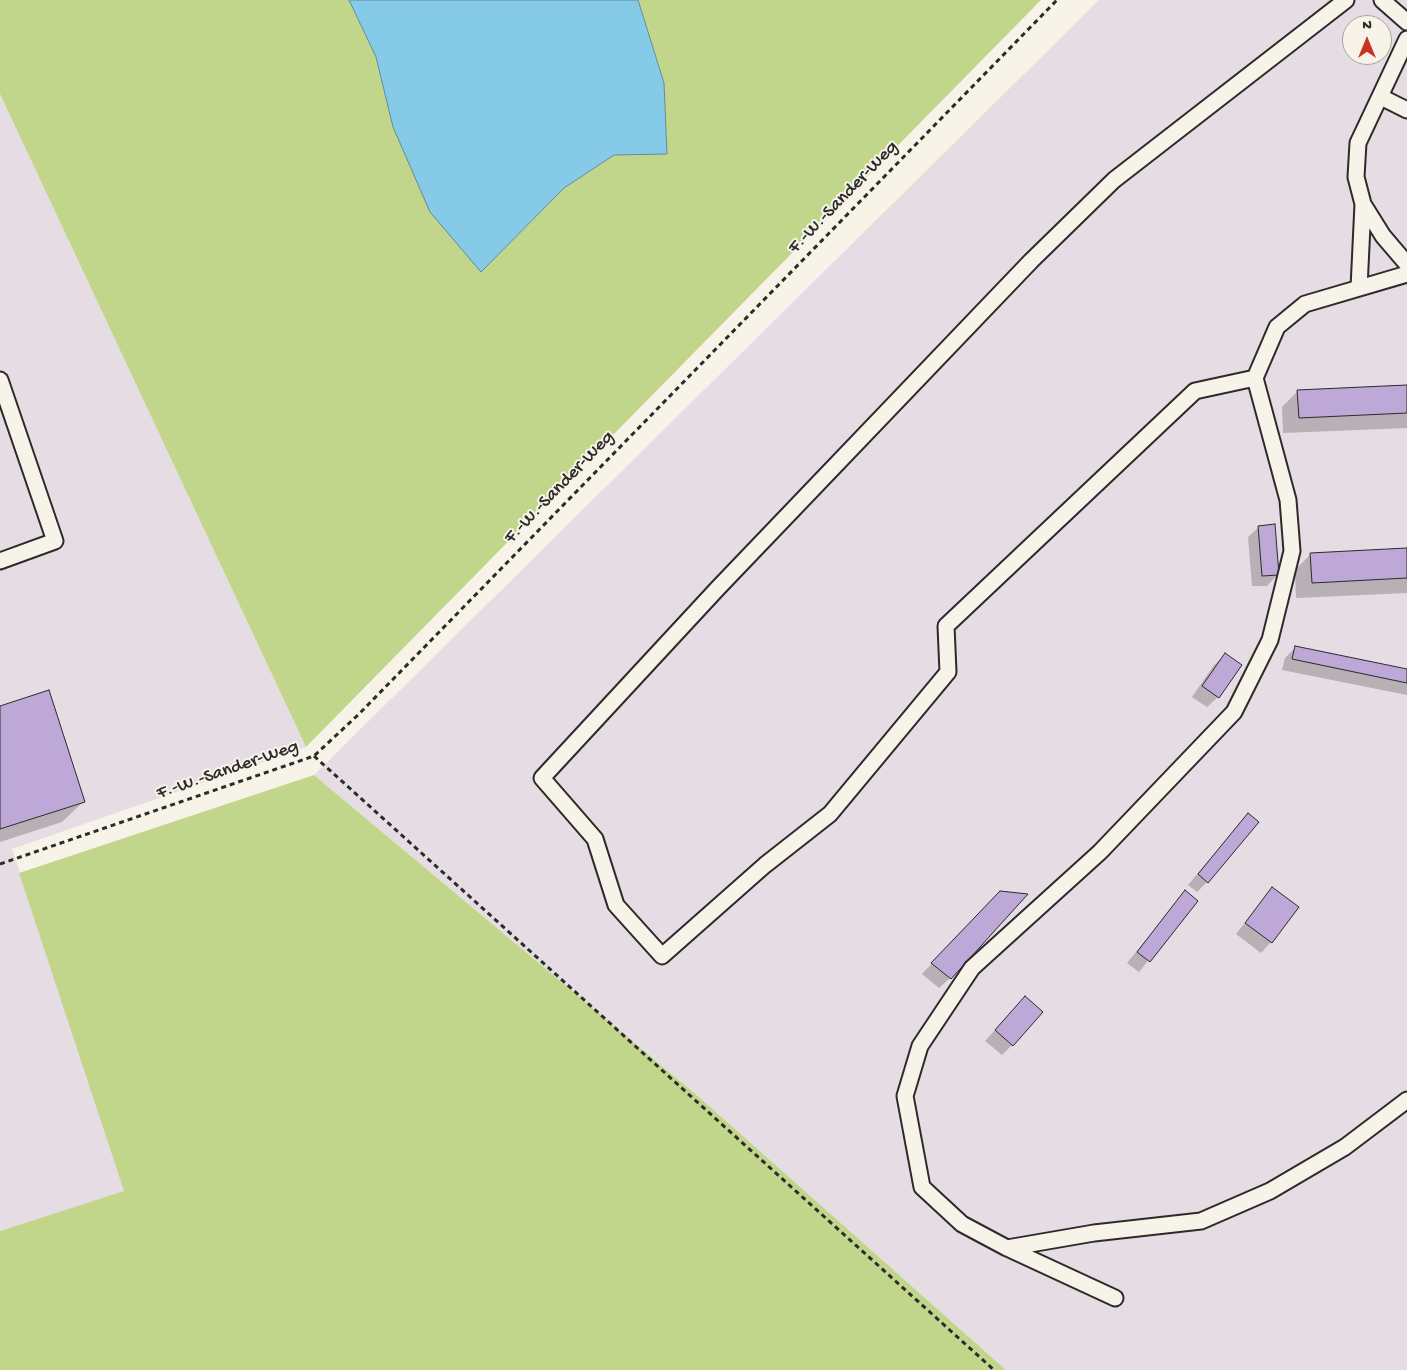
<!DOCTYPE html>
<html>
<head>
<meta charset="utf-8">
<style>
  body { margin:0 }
  #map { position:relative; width:1407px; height:1370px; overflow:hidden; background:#f7f3e8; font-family:"Gochi Hand",sans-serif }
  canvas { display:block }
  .north { position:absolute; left:1342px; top:15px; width:50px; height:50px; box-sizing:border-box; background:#f7f3e8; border:1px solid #a5a39c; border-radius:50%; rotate:0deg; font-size:14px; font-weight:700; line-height:20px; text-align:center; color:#2b2b2b }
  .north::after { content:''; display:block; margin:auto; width:18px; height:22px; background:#c8321e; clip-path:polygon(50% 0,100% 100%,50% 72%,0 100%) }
</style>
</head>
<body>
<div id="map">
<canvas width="1407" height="1370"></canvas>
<div class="north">N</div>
</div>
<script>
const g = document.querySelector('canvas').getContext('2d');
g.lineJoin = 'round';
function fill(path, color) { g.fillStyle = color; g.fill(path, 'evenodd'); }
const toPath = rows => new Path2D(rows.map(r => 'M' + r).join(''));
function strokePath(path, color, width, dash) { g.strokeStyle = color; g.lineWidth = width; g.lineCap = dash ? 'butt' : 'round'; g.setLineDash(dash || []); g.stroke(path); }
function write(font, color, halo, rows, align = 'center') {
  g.font = font + ' "Gochi Hand",sans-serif'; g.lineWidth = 4; g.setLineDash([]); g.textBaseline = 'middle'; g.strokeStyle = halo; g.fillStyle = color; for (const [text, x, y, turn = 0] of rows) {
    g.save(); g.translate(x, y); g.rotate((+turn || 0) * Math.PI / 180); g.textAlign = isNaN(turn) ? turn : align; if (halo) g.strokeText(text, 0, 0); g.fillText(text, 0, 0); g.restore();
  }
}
fill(toPath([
  [1099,0,1407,0,1407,1370,1006,1370,699,1097,314,775],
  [1352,25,1382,25,1382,55,1352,55],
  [0,94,306,747,12,849,125,1191,0,1231]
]), '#e6dce3');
fill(toPath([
  [0,0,349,0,376,57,393,127,481,272,564,188,614,155,667,153,664,83,638,0,1041,0,306,747,0,94],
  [314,775,699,1097,1006,1370,0,1370,0,1231,124,1191,19,873]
]), '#c2d68b');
const water = toPath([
  [349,0,638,0,664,83,667,154,614,155,564,188,481,272,430,212,393,127,376,57,349,0]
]);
fill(water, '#85cae7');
strokePath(water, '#618a9c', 1);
fill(toPath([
  [1407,387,1407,428,1283,433,1282,407,1298,391],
  [1259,527,1277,575,1267,586,1252,586,1248,537],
  [1407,550,1407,593,1296,598,1295,570,1311,554],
  [1295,648,1407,670,1407,695,1282,670,1285,658],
  [1225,655,1218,697,1207,707,1192,697,1214,665],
  [0,707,84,801,62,822,0,842],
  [1248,814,1207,882,1197,892,1188,885],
  [1272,889,1271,942,1261,953,1236,934],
  [1185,892,1196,901,1139,972,1127,963],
  [989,903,950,978,939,988,922,974],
  [1025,997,1012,1045,1002,1055,985,1041]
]), '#0003');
const building = toPath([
  [1407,385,1407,413,1299,418,1297,390,1407,385],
  [1275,524,1279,575,1262,576,1258,526,1275,524],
  [1407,548,1407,578,1312,583,1310,553,1407,548],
  [1295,646,1407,669,1407,683,1292,659,1295,646],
  [1225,653,1242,665,1219,698,1202,686,1225,653],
  [49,690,85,802,0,829,0,706,49,690],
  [1248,813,1259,822,1208,883,1198,874,1248,813],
  [1272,887,1299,907,1272,943,1245,923,1272,887],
  [1185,890,1198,901,1150,962,1137,952,1185,890],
  [1000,891,1028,894,951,979,931,963,1000,891],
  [1025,996,1043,1012,1013,1046,995,1030,1025,996]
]);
fill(building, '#bea8d7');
strokePath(building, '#2b2b2b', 1);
const lane = toPath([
  [1382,0,1407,22],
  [1407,39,1358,143,1356,177,1363,204,1383,236,1407,264],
  [1381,97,1407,110],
  [1359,288,1363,204],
  [1255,378,1195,391,946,626,948,672,830,814,765,865,662,956,616,905,595,839,542,778,718,588,1031,261,1114,180,1346,0],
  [0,380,55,541,0,561],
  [1007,1248,1094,1233,1201,1221,1270,1191,1345,1147,1407,1100],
  [1115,1298,1007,1248,962,1224,922,1187,905,1096,920,1046,972,968,1100,852,1234,712,1270,640,1292,551,1288,500,1255,378,1277,327,1305,304,1407,274]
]);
strokePath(lane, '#2b2b2b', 19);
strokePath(toPath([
  [314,756,994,1370],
  [0,864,314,756,359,714,1057,0]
]), '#2b2b2b', 3, [5, 4]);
strokePath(lane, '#f7f3e8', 15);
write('19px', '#2b2b2b', '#f7f3e8', [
  ["F.-W.-Sander-Weg",844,198,-46],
  ["F.-W.-Sander-Weg",560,488,-46],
  ["F.-W.-Sander-Weg",228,771,-19]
]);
</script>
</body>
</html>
